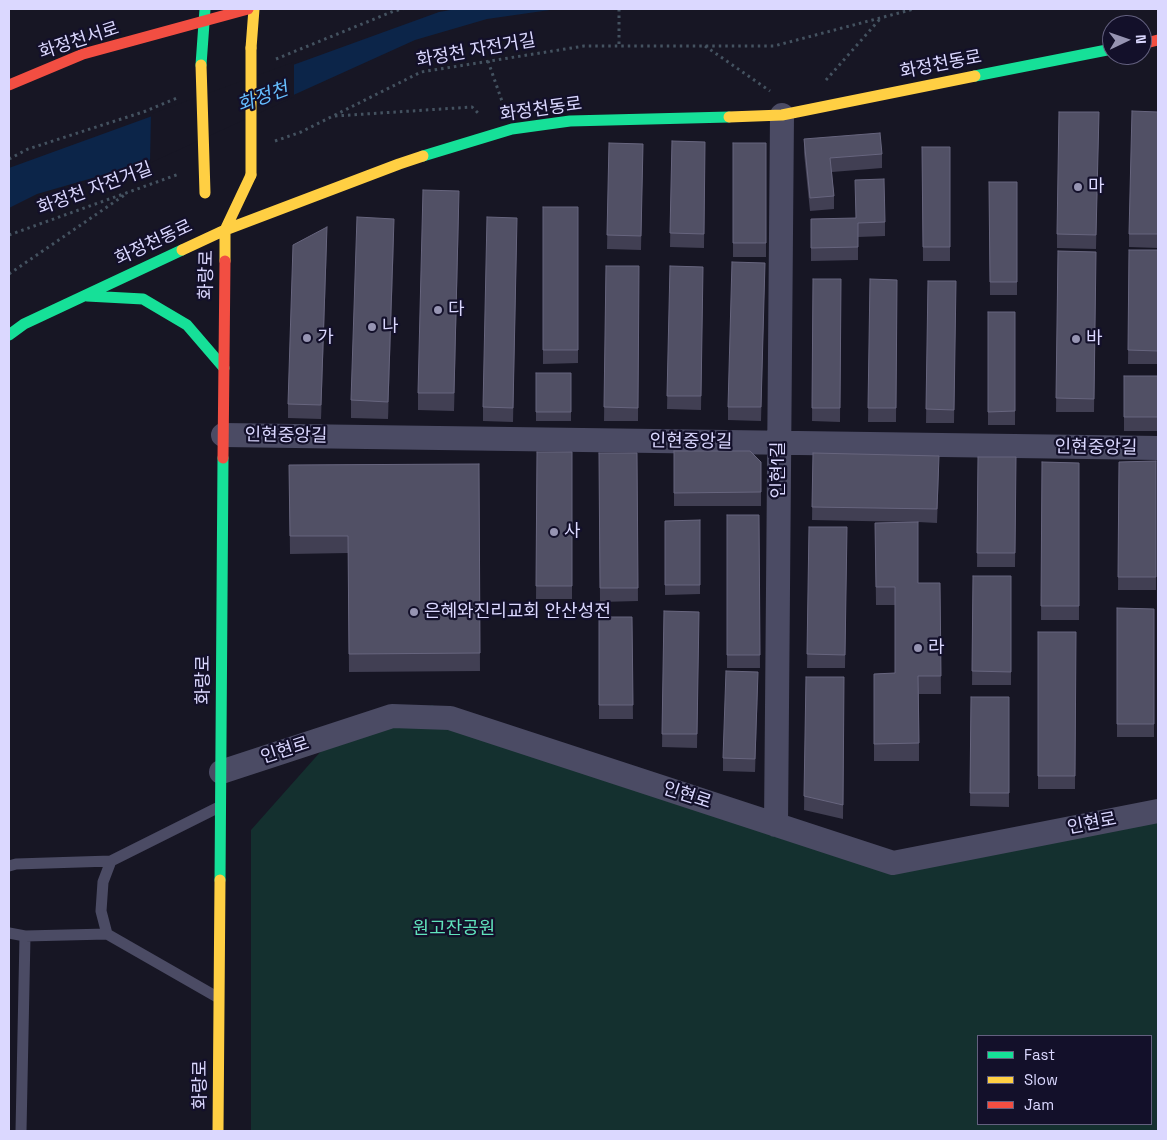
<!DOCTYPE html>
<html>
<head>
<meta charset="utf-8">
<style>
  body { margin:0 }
  #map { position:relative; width:1167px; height:1140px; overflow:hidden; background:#171624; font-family:"Space Grotesk",sans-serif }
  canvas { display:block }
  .frame { position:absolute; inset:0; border:10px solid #dbd8ff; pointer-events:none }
  .legend { position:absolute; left:977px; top:1035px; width:175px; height:90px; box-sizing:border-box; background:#13102a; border:1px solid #63607f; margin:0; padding:6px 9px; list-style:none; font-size:15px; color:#dbd8ff }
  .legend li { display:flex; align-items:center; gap:10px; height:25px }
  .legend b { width:25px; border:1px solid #63607f }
  .north { position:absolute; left:1102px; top:15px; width:50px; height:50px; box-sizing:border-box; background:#13102a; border:1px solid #63607f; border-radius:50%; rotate:87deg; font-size:14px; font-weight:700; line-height:20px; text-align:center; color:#dbd8ff }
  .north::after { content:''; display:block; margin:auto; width:18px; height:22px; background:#9694b2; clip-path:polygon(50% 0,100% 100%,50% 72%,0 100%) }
</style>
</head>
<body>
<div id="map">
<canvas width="1167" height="1140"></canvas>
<div class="frame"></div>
<ul class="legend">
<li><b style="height:6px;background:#16e098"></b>Fast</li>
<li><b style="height:6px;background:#ffcf43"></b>Slow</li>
<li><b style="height:6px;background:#f24e42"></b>Jam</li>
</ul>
<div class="north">N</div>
</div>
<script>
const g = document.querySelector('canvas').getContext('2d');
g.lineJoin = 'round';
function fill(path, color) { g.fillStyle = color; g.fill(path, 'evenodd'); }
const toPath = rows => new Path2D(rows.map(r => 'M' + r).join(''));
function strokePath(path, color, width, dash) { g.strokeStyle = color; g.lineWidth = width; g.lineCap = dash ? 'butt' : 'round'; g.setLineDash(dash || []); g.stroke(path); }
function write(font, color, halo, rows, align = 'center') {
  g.font = font + ' "Space Grotesk","Noto Sans KR",sans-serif'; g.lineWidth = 4.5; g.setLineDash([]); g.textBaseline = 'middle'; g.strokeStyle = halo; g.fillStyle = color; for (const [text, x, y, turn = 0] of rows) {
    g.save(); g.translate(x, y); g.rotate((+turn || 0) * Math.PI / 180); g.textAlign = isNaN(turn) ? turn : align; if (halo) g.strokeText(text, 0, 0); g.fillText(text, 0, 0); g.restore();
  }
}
fill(toPath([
  [432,705,485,726,888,853,1158,804,1158,1131,251,1131,251,830,330,741],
  [978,1036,1151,1036,1151,1124,978,1124]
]), '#14302f');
fill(toPath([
  [456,9,557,9,487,19,415,40,141,164,37,194,9,208,9,168,439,12]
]), '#0c2549');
fill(toPath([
  [294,62,294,97,150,163,151,114]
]), '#171624');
strokePath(toPath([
  [619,9,619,46],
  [705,46,770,91],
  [276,59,394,11,403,9],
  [488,61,504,107],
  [826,80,880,19],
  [335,116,472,107,478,113],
  [275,141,301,132,421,72,584,46,774,46,914,9],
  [9,159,28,149,146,111,177,98],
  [9,235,179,174],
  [9,274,126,194]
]), '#445260', 3, [2.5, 4]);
strokePath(toPath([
  [9,866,16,864,111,861,219,807],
  [9,933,25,936,107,934,217,997],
  [107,934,101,911,103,882,111,861],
  [21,1131,25,936]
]), '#4b4b64', 11);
strokePath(toPath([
  [223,435,1158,448],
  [221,772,392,716,450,718,893,863,1158,811],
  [776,825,782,115]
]), '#4b4b64', 24);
strokePath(toPath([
  [201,65,205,9],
  [975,76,1112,49],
  [423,156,512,129,570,121,729,117],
  [87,296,143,299,187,325,224,368],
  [9,335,24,324,182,250],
  [220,880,223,458]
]), '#16e098', 11);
strokePath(toPath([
  [251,48,254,9],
  [729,117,782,115,975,76],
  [182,250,225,230,399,164,423,156],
  [225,261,225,230,251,175],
  [218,1131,220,880]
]), '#ffcf43', 11);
strokePath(toPath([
  [1142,44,1158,40],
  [9,85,83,54,248,9],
  [223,458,225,261]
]), '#f24e42', 11);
strokePath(toPath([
  [251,48,251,175],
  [201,65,205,193]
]), '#ffcf43', 11);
fill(toPath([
  [1099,112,1096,249,1057,248,1057,234],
  [1158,112,1158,248,1129,247,1129,234],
  [804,139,882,154,882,168,832,172,834,196,834,209,810,211,804,153],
  [672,141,705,142,704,248,670,247],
  [609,143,643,144,641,250,607,249],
  [733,143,766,143,766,257,733,257],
  [922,147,950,147,950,261,923,261],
  [989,182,1017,182,1017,295,990,295],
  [543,207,578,207,578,363,543,364],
  [459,209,454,411,418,410,418,393],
  [811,219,885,222,885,236,858,237,858,260,811,261],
  [517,232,513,422,483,421,483,407],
  [394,237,388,419,351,418,351,400],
  [327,241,321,419,288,418,288,404],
  [1129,250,1158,250,1158,364,1128,364],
  [1058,251,1096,252,1094,412,1056,412],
  [765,263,761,421,728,420,728,407],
  [606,266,639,266,638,421,604,421],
  [670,266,703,267,701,410,667,409],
  [813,279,841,279,840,422,812,421],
  [870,279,897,280,896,422,868,422],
  [928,281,956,281,954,423,926,423],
  [988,312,1015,312,1015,425,988,425],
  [536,373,571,373,571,421,536,421],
  [1124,376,1158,376,1158,431,1124,431],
  [674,451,761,462,761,506,674,506],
  [537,452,572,452,572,599,536,599],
  [599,453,637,453,638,601,600,602],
  [813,453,939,469,937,523,918,522,918,583,940,583,941,694,919,694,919,761,874,761,874,674,895,673,895,605,876,605,875,523,911,522,812,520],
  [978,457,1016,457,1015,567,977,567],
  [1156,461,1156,590,1118,590,1119,462],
  [1042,462,1079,463,1079,620,1041,620],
  [479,464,480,671,349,672,348,553,290,554,289,465],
  [727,515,759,515,760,668,727,668],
  [700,520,700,594,665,595,665,521],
  [809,527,847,527,845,668,807,668],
  [973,576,1011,576,1011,685,972,685],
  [1117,608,1154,609,1154,737,1117,737],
  [664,611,699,612,697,748,662,747],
  [599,617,632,617,633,719,599,719],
  [1038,632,1076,632,1075,789,1038,789],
  [806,677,844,677,843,819,804,810],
  [758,685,755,772,723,771,723,758],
  [971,697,1009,697,1009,807,970,806]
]), '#413f53');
fill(toPath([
  [459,191,459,209,454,411,454,393],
  [394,219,394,237,388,419,388,402],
  [327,227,327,241,321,419,321,405],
  [758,672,758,685,755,772,755,759]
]), '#292838');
const building = toPath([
  [1132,111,1158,112,1158,234,1129,234,1132,111],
  [1059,112,1099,112,1096,235,1057,234,1059,112],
  [880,133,882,154,830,158,834,196,810,198,804,139,880,133],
  [672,141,705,142,704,234,670,233,672,141],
  [609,143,643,144,641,236,607,235,609,143],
  [733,143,766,143,766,243,733,243,733,143],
  [922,147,950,147,950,247,923,247,922,147],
  [884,179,885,222,858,223,858,247,811,248,811,219,856,218,855,180,884,179],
  [989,182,1017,182,1017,282,990,282,989,182],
  [423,190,459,191,454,393,418,393,423,190],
  [543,207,578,207,578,350,543,350,543,207],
  [357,217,394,219,388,402,351,400,357,217],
  [487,217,517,218,513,408,483,407,487,217],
  [327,227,321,405,288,404,293,245,327,227],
  [1129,250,1158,250,1158,351,1128,350,1129,250],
  [1058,251,1096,252,1094,399,1056,398,1058,251],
  [732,262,765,263,761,407,728,407,732,262],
  [606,266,639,266,638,408,604,407,606,266],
  [670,266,703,267,701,396,667,396,670,266],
  [813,279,841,279,840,408,812,408,813,279],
  [870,279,897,280,896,408,868,408,870,279],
  [928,281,956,281,954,410,926,409,928,281],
  [988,312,1015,312,1015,411,988,412,988,312],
  [536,373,571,373,571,412,536,412,536,373],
  [1124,376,1158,376,1158,417,1124,417,1124,376],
  [674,451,750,451,761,462,761,492,674,493,674,451],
  [537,452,572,452,572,586,536,586,537,452],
  [599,453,637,453,638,588,600,588,599,453],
  [813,453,939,456,937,509,812,507,813,453],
  [978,457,1016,457,1015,553,977,553,978,457],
  [1156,461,1156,577,1118,577,1119,462,1156,461],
  [1042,462,1079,463,1079,606,1041,606,1042,462],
  [479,464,480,653,349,654,348,536,290,536,289,465,479,464],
  [727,515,759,515,760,655,727,655,727,515],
  [700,520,700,585,665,585,665,521,700,520],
  [918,522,918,583,940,583,941,676,918,676,919,743,874,744,874,674,895,673,895,587,876,587,875,523,918,522],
  [809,527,847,527,845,655,807,654,809,527],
  [973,576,1011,576,1011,672,972,671,973,576],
  [1117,608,1154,609,1154,724,1117,724,1117,608],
  [664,611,699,612,697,734,662,734,664,611],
  [599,617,632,617,633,705,599,705,599,617],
  [1038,632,1076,632,1075,776,1038,776,1038,632],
  [726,671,758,672,755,759,723,758,726,671],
  [806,677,844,677,843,805,804,796,806,677],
  [971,697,1009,697,1009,793,970,793,971,697]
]);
fill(building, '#515065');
strokePath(building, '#67657e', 1);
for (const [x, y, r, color] of [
  [1078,187,5,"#9694b2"],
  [438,310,5,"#9694b2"],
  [372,327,5,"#9694b2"],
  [307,338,5,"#9694b2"],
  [1076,339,5,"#9694b2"],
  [554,532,5,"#9694b2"],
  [414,612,5,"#9694b2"],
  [918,648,5,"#9694b2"]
]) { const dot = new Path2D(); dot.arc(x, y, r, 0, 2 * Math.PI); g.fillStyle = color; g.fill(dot); strokePath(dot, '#13102a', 2); }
write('18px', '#dbd8ff', '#13102a', [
  ["화정천서로",79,41,-18],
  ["화정천 자전거길",476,51,-10],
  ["화정천동로",941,65,-11],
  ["화정천동로",541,110,-8],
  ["화정천 자전거길",95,189,-20],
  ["화정천동로",154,243,-25],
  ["화랑로",207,275,-89],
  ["인현중앙길",286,436,1],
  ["인현중앙길",691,442,1],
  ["인현중앙길",1096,448,1],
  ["인현1길",779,470,-90],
  ["화랑로",204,680,-90],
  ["인현로",285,751,-18],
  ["인현로",687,796,18],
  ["인현로",1092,824,-11],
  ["화랑로",201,1085,-90]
]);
write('18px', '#dbd8ff', '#13102a', [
  ["마",1088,187],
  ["다",448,310],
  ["나",382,327],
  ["가",317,338],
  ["바",1086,339],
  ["사",564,532],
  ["은혜와진리교회 안산성전",424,612],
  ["라",928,648]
], 'left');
write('18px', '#60e3bc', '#13102a', [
  ["원고잔공원",454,929]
]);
write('italic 19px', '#66bfff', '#13102a', [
  ["화정천",263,98,-20]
]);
</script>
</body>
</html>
